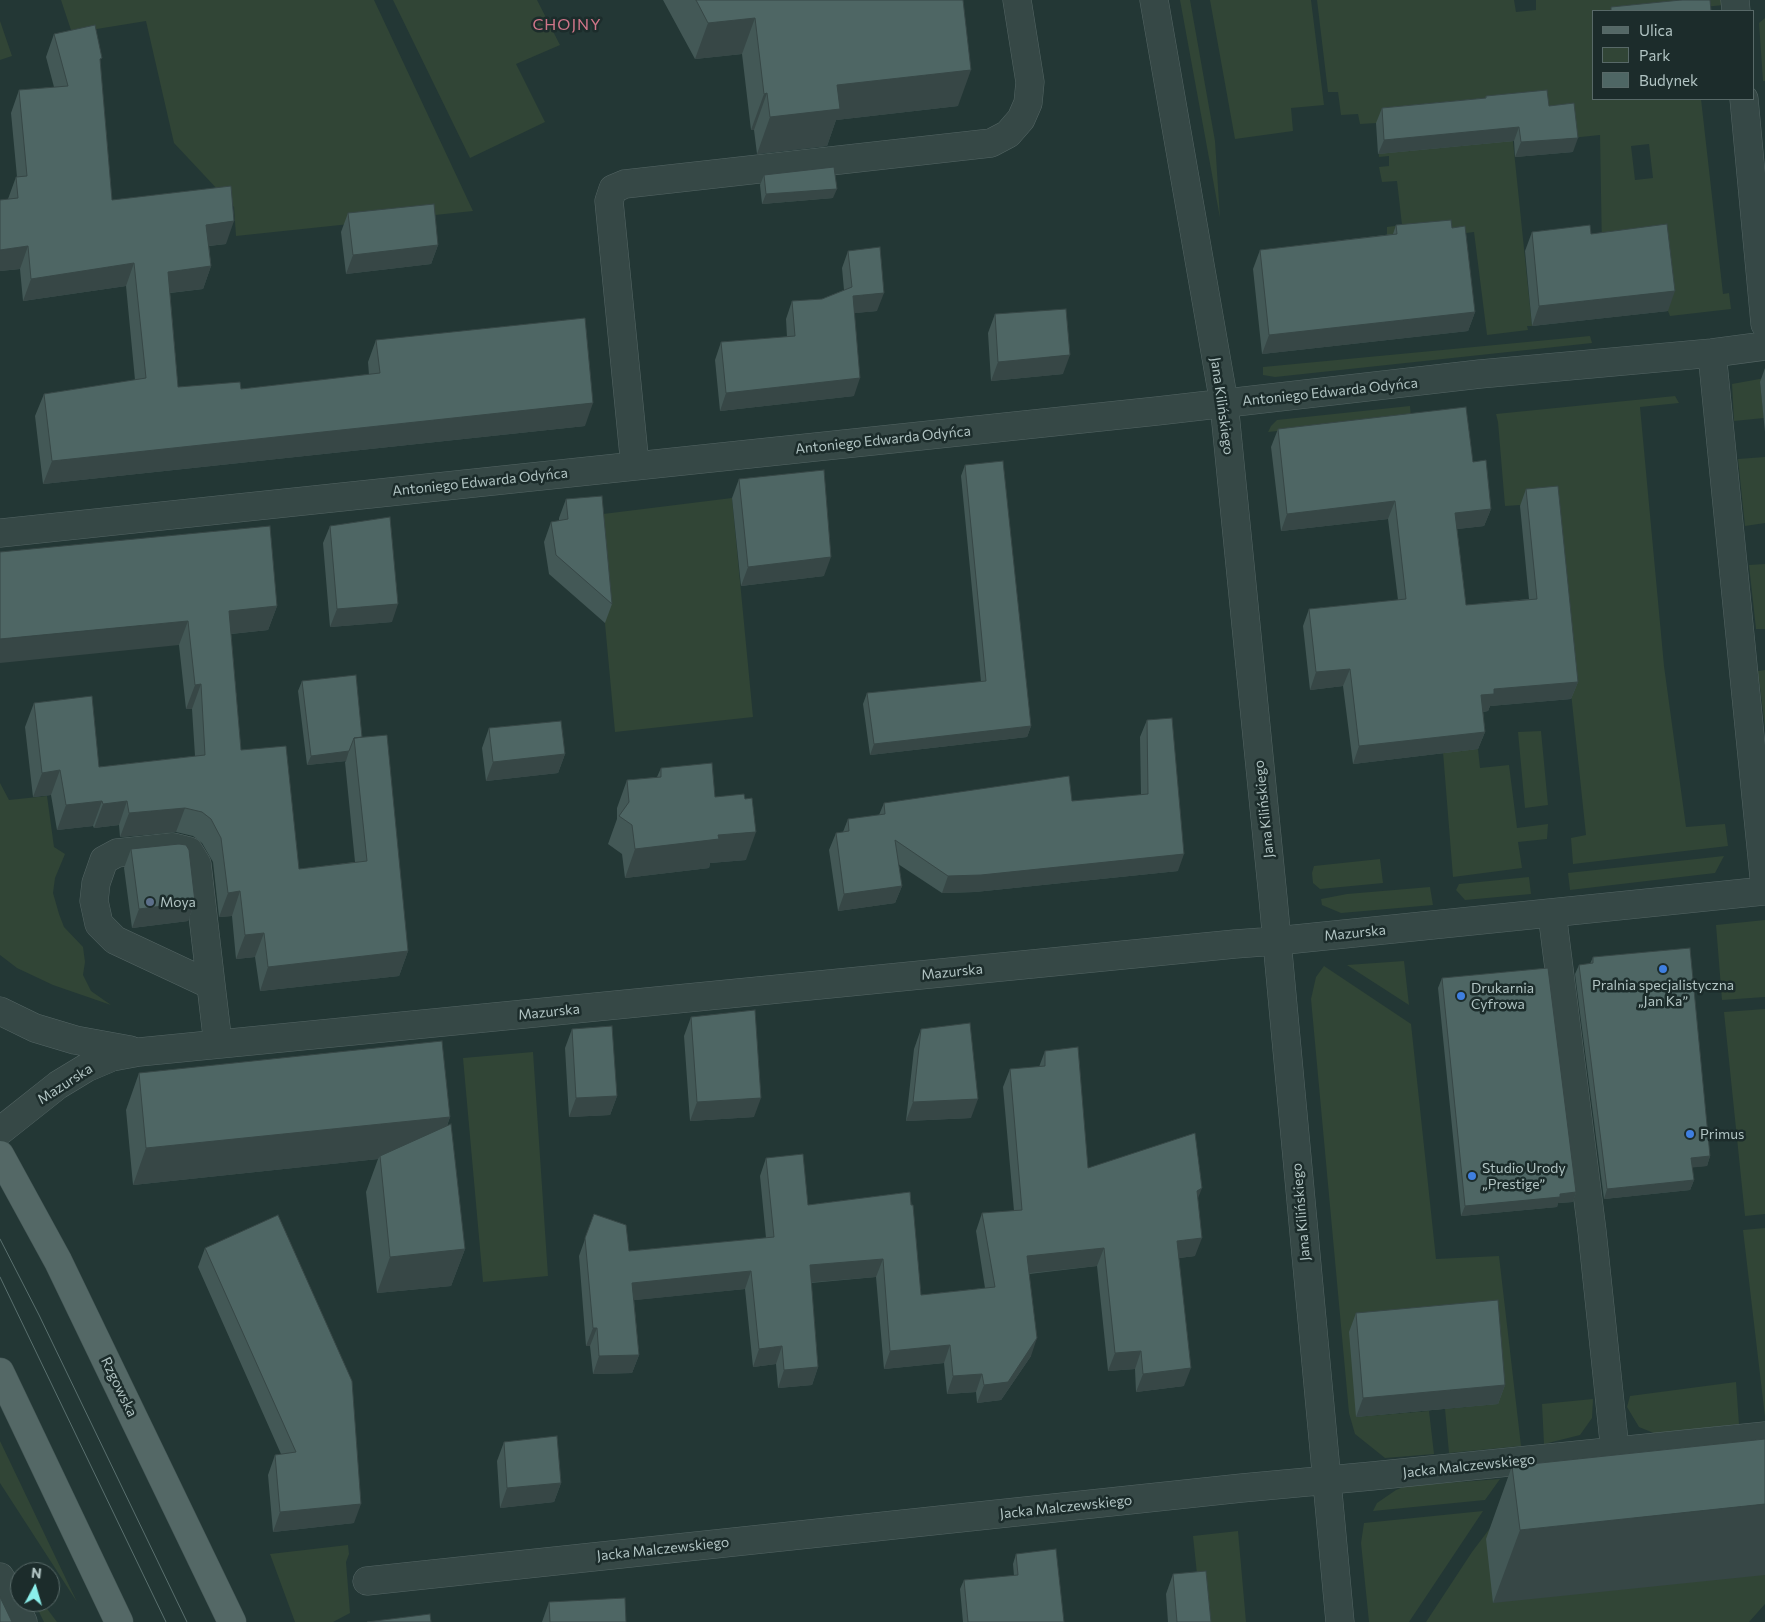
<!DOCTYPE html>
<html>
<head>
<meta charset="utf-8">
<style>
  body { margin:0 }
  #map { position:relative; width:1765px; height:1622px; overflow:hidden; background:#233735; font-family:Commissioner,sans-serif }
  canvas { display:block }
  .legend { position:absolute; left:1592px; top:10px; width:162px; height:90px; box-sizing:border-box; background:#1c2c2b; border:1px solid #586968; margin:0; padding:6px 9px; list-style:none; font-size:15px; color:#b1c4c3 }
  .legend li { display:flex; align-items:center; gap:10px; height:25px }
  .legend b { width:25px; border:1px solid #586968 }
  .north { position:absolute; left:10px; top:1562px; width:50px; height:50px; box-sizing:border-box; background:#1c2c2b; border:1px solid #586968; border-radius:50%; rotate:6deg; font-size:14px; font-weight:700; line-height:20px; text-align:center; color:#b1c4c3 }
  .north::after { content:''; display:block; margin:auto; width:18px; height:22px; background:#8befeb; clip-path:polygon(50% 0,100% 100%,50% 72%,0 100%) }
</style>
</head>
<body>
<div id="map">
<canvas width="1765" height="1622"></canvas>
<ul class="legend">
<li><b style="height:6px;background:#546866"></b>Ulica</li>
<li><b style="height:14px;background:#314536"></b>Park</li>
<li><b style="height:14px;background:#4e6664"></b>Budynek</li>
</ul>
<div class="north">N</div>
</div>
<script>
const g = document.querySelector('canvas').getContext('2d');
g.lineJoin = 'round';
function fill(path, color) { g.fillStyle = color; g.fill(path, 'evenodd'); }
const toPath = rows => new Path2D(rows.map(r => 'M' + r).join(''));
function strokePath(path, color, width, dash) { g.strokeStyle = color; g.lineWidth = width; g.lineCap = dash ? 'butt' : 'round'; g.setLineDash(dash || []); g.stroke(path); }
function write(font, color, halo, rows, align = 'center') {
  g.font = font + ' Commissioner,sans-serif'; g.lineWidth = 5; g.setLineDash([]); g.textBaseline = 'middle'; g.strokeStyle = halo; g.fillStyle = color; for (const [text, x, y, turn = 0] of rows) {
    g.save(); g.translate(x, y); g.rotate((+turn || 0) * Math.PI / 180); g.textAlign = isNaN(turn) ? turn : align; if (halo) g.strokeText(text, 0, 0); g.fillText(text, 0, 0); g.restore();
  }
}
fill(toPath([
  [61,0,374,0,473,211,236,236,234,207,174,143,146,21,72,33],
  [393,0,537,0,560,45,516,64,545,122,470,158],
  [1180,0,1190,0,1215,141,1220,218],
  [1210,0,1311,0,1324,105,1291,108,1293,131,1235,139],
  [1317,0,1514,0,1516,12,1536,10,1536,0,1723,0,1724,5,1663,11,1594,11,1594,99,1701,99,1723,294,1729,293,1731,309,1670,316,1668,311,1602,251,1600,135,1571,138,1512,132,1532,326,1527,326,1528,330,1487,335,1474,232,1458,234,1387,253,1387,227,1402,225,1397,181,1382,182,1379,167,1389,166,1389,156,1379,157,1377,123,1360,124,1358,114,1341,115,1338,92,1328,92],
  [1649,144,1653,178,1635,180,1631,146],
  [1765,18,1765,81,1763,81,1759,23],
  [0,21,12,56,0,60],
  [1590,336,1592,343,1275,377,1263,375,1263,367],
  [1765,378,1760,383,1764,418,1734,421,1732,384],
  [1675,396,1679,403,1640,407,1664,666,1686,827,1725,824,1728,846,1573,864,1571,838,1586,835,1551,503,1505,506,1498,422,1496,414],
  [1410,406,1411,417,1268,432,1271,426,1277,420],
  [1765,457,1765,523,1745,526,1738,459],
  [732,498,753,717,615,732,595,515],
  [1765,564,1765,629,1756,629,1749,565],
  [1765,670,1765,727,1758,671],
  [1541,731,1548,805,1525,808,1518,732],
  [1478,749,1480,768,1509,765,1517,828,1548,824,1547,839,1518,842,1522,868,1453,877,1443,752],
  [0,783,9,800,47,796,54,847,65,854,55,878,53,893,59,914,64,927,83,947,85,962,83,975,91,991,111,1005,53,985,17,968,0,955],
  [1724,856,1715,873,1570,890,1568,873],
  [1380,859,1383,883,1320,889,1313,883,1312,873,1314,866],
  [1529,877,1531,894,1465,900,1456,890,1459,884],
  [1430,887,1433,905,1341,913,1322,905,1321,899,1347,894],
  [1765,920,1765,997,1722,1000,1716,925],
  [1404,961,1409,1005,1347,965],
  [1324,966,1411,1024,1436,1259,1499,1256,1521,1446,1449,1453,1445,1409,1498,1404,1356,1417,1429,1411,1434,1454,1385,1458,1355,1434,1349,1413,1311,999,1316,977],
  [1765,1009,1765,1214,1745,1216,1724,1012],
  [533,1052,548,1276,483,1282,463,1058],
  [1765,1228,1765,1417,1743,1230],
  [1736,1382,1739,1424,1656,1434,1639,1427,1627,1407,1630,1396],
  [1593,1399,1592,1418,1580,1435,1544,1444,1542,1404],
  [0,1441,77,1602,0,1483],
  [1500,1479,1485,1500,1373,1511,1377,1503,1396,1490,1406,1486],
  [1483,1511,1409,1622,1369,1622,1361,1543,1364,1523],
  [1503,1511,1765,1575,1765,1604,1749,1622,1426,1622,1472,1552],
  [1238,1531,1246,1622,1202,1622,1193,1536],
  [348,1545,349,1554,346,1562,350,1613,333,1622,295,1622,270,1554],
  [34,1602,42,1602,57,1622,44,1622]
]), '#314536');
const minor = toPath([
  [1154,0,1224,403,1273,898,1340,1622],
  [1735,0,1736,11],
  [1744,99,1765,324],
  [1712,353,1765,887],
  [635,466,609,201,613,189,625,184,991,143,1008,134,1021,119,1028,103,1030,82,1017,0],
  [0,533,1157,411,1480,374,1712,353,1765,346],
  [1552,913,1592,1231,1615,1451],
  [211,985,115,940,99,924,94,901,96,883,104,860,117,853,173,847,189,851,197,864,211,985,218,1044],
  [0,1011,35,1028,75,1040,130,1050],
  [0,1131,58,1085,86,1068,112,1057,139,1052,1235,944,1276,941,1765,891],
  [0,1577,7,1588,23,1622],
  [367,1581,1242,1488,1372,1476,1765,1436]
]);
const major = toPath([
  [0,1155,58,1261,232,1622],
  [0,1372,119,1622]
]);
strokePath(minor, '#546564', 29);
strokePath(major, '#425453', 29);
strokePath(minor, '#364846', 28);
strokePath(major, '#546866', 28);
strokePath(toPath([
  [0,1239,39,1315,187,1622],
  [0,1277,166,1622]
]), '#5a706f', 1);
fill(toPath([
  [663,0,963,0,958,106,836,120,827,146,757,154,754,130,751,130,742,54,695,59],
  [54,34,100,63,112,200,226,244,209,246,211,266,203,289,170,293,178,387,241,389,369,375,368,362,376,340,585,426,43,484,35,416,44,394,135,380,126,286,23,301,20,269,0,271,0,200,8,199,16,177,17,177,11,113,19,90,54,87,46,57],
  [1486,96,1549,106,1573,152,1515,157,1514,141,1378,154,1376,123,1382,108,1485,98],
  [764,175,833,198,762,204,760,185],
  [348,213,438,245,431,264,346,274,341,232],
  [1396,225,1452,228,1475,312,1468,331,1262,354,1253,269,1260,250,1393,234],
  [1532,232,1668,311,1532,326,1525,251],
  [848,251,877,311,854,313,854,396,720,411,715,360,721,342,787,337,786,319,792,301,822,299,844,290,842,268],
  [995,314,1063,374,991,381,988,333],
  [1765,368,1765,432,1760,382],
  [1278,429,1473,462,1491,509,1484,526,1457,529,1466,605,1529,599,1520,506,1526,489,1578,682,1571,699,1490,706,1488,711,1483,712,1485,732,1478,749,1353,764,1343,686,1310,690,1303,626,1309,609,1398,600,1388,519,1281,531,1271,447],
  [965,465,1031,726,1027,737,870,755,863,704,867,693,981,682,961,476],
  [739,479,824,576,741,586,732,498],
  [566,499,612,604,605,623,549,574,544,542,551,522,559,521,559,518],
  [330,526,392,622,330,627,323,543],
  [0,552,277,606,268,630,231,634,241,750,299,869,355,862,345,762,346,761,307,765,298,691,302,681,362,737,408,951,399,976,260,991,255,957,236,959,232,916,219,917,213,862,202,843,193,836,176,832,120,837,119,825,94,828,93,826,57,830,51,795,33,797,25,727,34,703,99,767,195,756,192,709,186,709,179,645],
  [1147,720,1178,871,975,892,942,893,898,864,902,886,895,903,838,911,829,850,836,833,843,832,848,819,879,815,884,803,1072,801,1141,795,1140,737],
  [489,728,565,754,558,773,486,781,482,748],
  [661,768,715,797,746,860,710,863,709,868,625,878,622,854,608,844,617,819,617,808,627,780,657,777],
  [131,849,195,902,188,921,132,928,124,868],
  [1593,957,1710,1156,1707,1166,1692,1167,1694,1180,1690,1190,1604,1199,1575,974,1579,965,1590,964],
  [1442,978,1576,1192,1573,1202,1558,1203,1557,1207,1461,1216,1438,988],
  [691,1017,754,1117,690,1121,684,1036],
  [572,1029,617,1096,610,1115,569,1117,565,1048],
  [921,1029,971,1118,906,1121,914,1049],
  [1045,1051,1088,1168,1198,1199,1195,1256,1179,1258,1184,1386,1136,1392,1135,1369,1108,1371,1097,1266,1029,1274,1031,1356,1001,1400,977,1403,976,1392,947,1394,944,1363,884,1369,876,1277,811,1283,818,1367,812,1385,778,1388,776,1364,753,1367,745,1289,634,1300,639,1355,632,1373,593,1374,590,1346,586,1346,579,1256,594,1214,629,1251,766,1238,760,1176,766,1158,808,1205,910,1192,921,1295,985,1288,976,1231,982,1213,1014,1211,1003,1087,1010,1069,1039,1067],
  [139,1073,450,1117,447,1126,465,1249,451,1286,377,1293,366,1192,378,1159,133,1185,126,1110],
  [205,1248,354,1523,273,1532,268,1475,275,1455,281,1454,198,1267],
  [1356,1313,1505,1385,1498,1404,1356,1417,1349,1332],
  [1765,1439,1493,1603,1486,1539,1512,1466],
  [504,1442,561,1483,554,1502,500,1508,497,1461],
  [1016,1554,1064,1622,963,1622,960,1589,964,1580,1014,1576,1013,1564],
  [1173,1574,1211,1622,1168,1622,1166,1594],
  [549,1602,626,1622,542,1622]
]), '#435856');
fill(toPath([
  [755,18,742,54,695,59,708,23],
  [971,70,958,106,836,120,827,146,757,154,770,117,837,85],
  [767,93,754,130,751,130,764,94],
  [1519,127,1514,141,1378,154,1384,140],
  [1578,138,1573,152,1515,157,1521,142],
  [837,189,833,198,762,204,766,194],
  [234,221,226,244,198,247,206,225],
  [438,245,431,264,346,274,353,255],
  [28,246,20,269,0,271,0,250],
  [134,263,126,286,23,301,31,279],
  [211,266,203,289,159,294,168,272],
  [1675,291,1668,311,1532,326,1539,306],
  [884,293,877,311,846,314,853,296],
  [1475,312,1468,331,1262,354,1269,335],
  [1070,355,1063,374,991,381,998,362],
  [860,378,854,396,720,411,726,393],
  [593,403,585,426,43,484,52,461],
  [1395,501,1388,519,1281,531,1287,514],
  [1491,509,1484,526,1449,530,1455,513],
  [831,557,824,576,741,586,748,567],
  [398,604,392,622,330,627,337,609],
  [277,606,268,630,220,635,229,611],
  [188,621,179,645,0,663,0,639],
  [1350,669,1343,686,1310,690,1316,672],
  [1578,682,1571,699,1490,706,1488,711,1475,713,1481,695,1494,689],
  [201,684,192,709,186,709,195,685],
  [1031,726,1027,737,870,755,874,744],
  [1485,732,1478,749,1353,764,1359,746],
  [349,751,346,761,307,765,311,756],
  [565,754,558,773,486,781,493,762],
  [60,770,51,795,33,797,42,773],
  [102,801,93,826,57,830,66,805],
  [127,801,119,825,94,828,103,804],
  [185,808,176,832,120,837,129,813],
  [756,832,746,860,710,863,709,868,625,878,635,849,718,835],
  [1184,854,1178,871,975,892,942,893,948,876],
  [902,886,895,903,838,911,844,894],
  [240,891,232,916,219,917,228,893],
  [195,902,188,921,132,928,139,909],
  [264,933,255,957,236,959,245,935],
  [408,951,399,976,260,991,268,967],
  [617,1096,610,1115,569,1117,576,1098],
  [761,1098,754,1117,690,1121,697,1102],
  [978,1099,971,1118,906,1121,913,1102],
  [450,1117,437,1153,380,1156,378,1159,133,1185,146,1148],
  [1710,1156,1707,1166,1688,1168,1691,1158],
  [1694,1180,1690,1190,1604,1199,1607,1189],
  [1202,1188,1195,1206,1197,1191],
  [1576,1192,1573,1202,1558,1203,1557,1207,1461,1216,1465,1206],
  [1202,1238,1195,1256,1171,1259,1177,1241],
  [1104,1248,1097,1266,1021,1274,1027,1256],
  [465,1249,451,1286,377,1293,390,1257],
  [883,1259,876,1277,803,1283,810,1265],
  [751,1271,745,1289,626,1301,632,1283],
  [593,1328,597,1328,590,1346,586,1346],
  [1037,1338,1031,1356,1001,1400,977,1403,984,1385],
  [950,1345,944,1363,884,1369,890,1351],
  [782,1346,776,1364,753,1367,759,1349],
  [1141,1351,1135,1369,1108,1371,1115,1353],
  [639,1355,632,1373,593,1374,599,1356],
  [818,1367,812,1385,778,1388,784,1370],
  [1191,1368,1184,1386,1136,1392,1143,1374],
  [982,1374,976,1392,947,1394,953,1376],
  [1505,1385,1498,1404,1356,1417,1363,1398],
  [561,1483,554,1502,500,1508,507,1488],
  [361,1504,354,1523,273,1532,280,1512],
  [1765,1504,1765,1575,1493,1603,1520,1530]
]), '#374746');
const building = toPath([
  [696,0,963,0,971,70,837,85,840,109,770,117,767,93,764,94,755,18,708,23,696,0],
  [1681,0,1710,0,1711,11,1611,11,1611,7,1681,0],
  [95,25,102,58,100,59,112,200,231,186,234,221,206,225,211,266,168,272,178,387,240,382,241,389,380,373,376,340,585,318,593,403,52,461,44,394,146,378,134,263,31,279,28,246,0,250,0,200,18,198,16,177,27,176,19,90,68,86,54,34,95,25],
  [1547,90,1549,106,1574,103,1578,138,1521,142,1519,127,1384,140,1382,108,1486,98,1486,96,1547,90],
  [834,167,837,189,766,194,764,175,834,167],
  [434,204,438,245,353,255,348,213,434,204],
  [1451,220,1452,228,1465,226,1475,312,1269,335,1260,250,1397,234,1396,225,1451,220],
  [1667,224,1675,291,1539,306,1532,232,1590,225,1591,234,1667,224],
  [880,247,884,293,853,296,860,378,726,393,721,342,795,336,792,301,822,299,852,287,848,251,880,247],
  [1066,309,1070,355,998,362,995,314,1066,309],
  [1466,407,1473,462,1486,460,1491,509,1455,513,1466,605,1537,599,1526,489,1558,486,1578,682,1494,689,1494,694,1481,695,1485,732,1359,746,1350,669,1316,672,1309,609,1406,599,1395,501,1287,514,1278,429,1466,407],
  [1003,461,1031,726,874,744,867,693,986,681,965,465,1003,461],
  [824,470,831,557,748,567,739,479,824,470],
  [602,496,612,604,556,555,551,522,568,519,566,499,602,496],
  [390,517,398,604,337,609,330,526,390,517],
  [270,526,277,606,229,611,241,750,286,746,299,869,367,861,354,738,387,735,408,951,268,967,264,933,245,935,240,891,228,893,221,838,211,819,202,812,185,808,129,813,127,801,103,804,102,801,66,805,60,770,42,773,34,703,92,696,99,767,205,755,201,684,195,685,188,621,0,639,0,552,270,526],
  [356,675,362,737,354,738,349,751,311,756,302,681,356,675],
  [1172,718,1184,854,981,875,948,876,895,840,902,886,844,894,836,833,849,831,848,819,885,814,884,803,1069,776,1072,801,1148,794,1147,720,1172,718],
  [561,721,565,754,493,762,489,728,561,721],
  [712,763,715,797,744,794,745,799,752,798,756,832,718,835,719,839,635,849,632,825,619,816,629,802,627,780,661,777,661,768,712,763],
  [179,844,186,845,189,850,195,902,139,909,131,849,179,844],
  [1690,948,1710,1156,1691,1158,1694,1180,1607,1189,1579,965,1593,963,1593,957,1690,948],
  [1548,968,1576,1192,1560,1194,1560,1197,1465,1206,1442,978,1548,968],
  [755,1010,761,1098,697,1102,691,1017,755,1010],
  [970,1023,978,1099,913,1102,921,1029,970,1023],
  [612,1026,617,1096,576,1098,572,1029,612,1026],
  [442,1041,450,1117,146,1148,139,1073,442,1041],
  [1078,1047,1088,1168,1195,1133,1202,1188,1197,1191,1202,1238,1177,1241,1191,1368,1143,1374,1141,1351,1115,1353,1104,1248,1027,1256,1037,1338,1008,1382,984,1385,982,1374,953,1376,950,1345,890,1351,883,1259,810,1265,818,1367,784,1370,782,1346,759,1349,751,1271,632,1283,639,1355,599,1356,597,1328,593,1328,585,1238,594,1214,626,1225,629,1251,774,1237,766,1158,803,1154,808,1205,910,1192,911,1205,913,1205,921,1295,995,1287,982,1213,1022,1210,1010,1069,1045,1066,1045,1051,1078,1047],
  [451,1124,465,1249,390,1257,380,1156,451,1124],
  [278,1215,352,1381,361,1504,280,1512,275,1455,296,1452,205,1248,278,1215],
  [1498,1300,1505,1385,1363,1398,1356,1313,1498,1300],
  [557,1436,561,1483,507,1488,504,1442,557,1436],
  [1765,1439,1765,1504,1520,1530,1512,1466,1765,1439],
  [1056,1549,1064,1622,968,1622,964,1580,1018,1575,1016,1554,1056,1549],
  [1206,1571,1211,1622,1177,1622,1173,1574,1206,1571],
  [0,1597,12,1622,0,1622,0,1597],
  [625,1598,626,1622,550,1622,549,1602,625,1598],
  [430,1614,431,1622,367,1622,430,1614]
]);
fill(building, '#4e6664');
strokePath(building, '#374746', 1);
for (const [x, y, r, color] of [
  [150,902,5,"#5c6f8a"],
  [1663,969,5,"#3f7fe0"],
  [1461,996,5,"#3f7fe0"],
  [1690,1134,5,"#3f7fe0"],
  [1472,1176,5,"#3f7fe0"]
]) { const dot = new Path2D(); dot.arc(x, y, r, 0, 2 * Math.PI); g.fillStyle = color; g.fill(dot); strokePath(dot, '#1c2c2b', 2); }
write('14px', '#b1c4c3', '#1c2c2b', [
  ["Antoniego Edwarda Odyńca",1330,392,-6],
  ["Jana Kilińskiego",1222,406,82],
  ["Antoniego Edwarda Odyńca",883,440,-6],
  ["Antoniego Edwarda Odyńca",480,482,-6],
  ["Jana Kilińskiego",1264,809,-96],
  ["Mazurska",1355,933,-6],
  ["Mazurska",952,972,-6],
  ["Mazurska",549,1012,-6],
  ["Mazurska",65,1084,-33],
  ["Jana Kilińskiego",1301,1212,-95],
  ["Rzgowska",119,1387,64],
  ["Jacka Malczewskiego",1469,1466,-6],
  ["Jacka Malczewskiego",1066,1507,-6],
  ["Jacka Malczewskiego",663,1549,-6]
]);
write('14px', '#b1c4c3', '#1c2c2b', [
  ["Moya",160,902],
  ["Pralnia specjalistyczna",1663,985,"center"],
  ["„Jan Ka”",1663,1001,"center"],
  ["Drukarnia",1471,988],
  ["Cyfrowa",1471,1004],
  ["Primus",1700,1134],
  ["Studio Urody",1482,1168],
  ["„Prestige”",1482,1184]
], 'left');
g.letterSpacing = '1px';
write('16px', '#cf7589', '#1c2c2b', [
  ["CHOJNY",567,25]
]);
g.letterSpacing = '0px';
</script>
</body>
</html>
